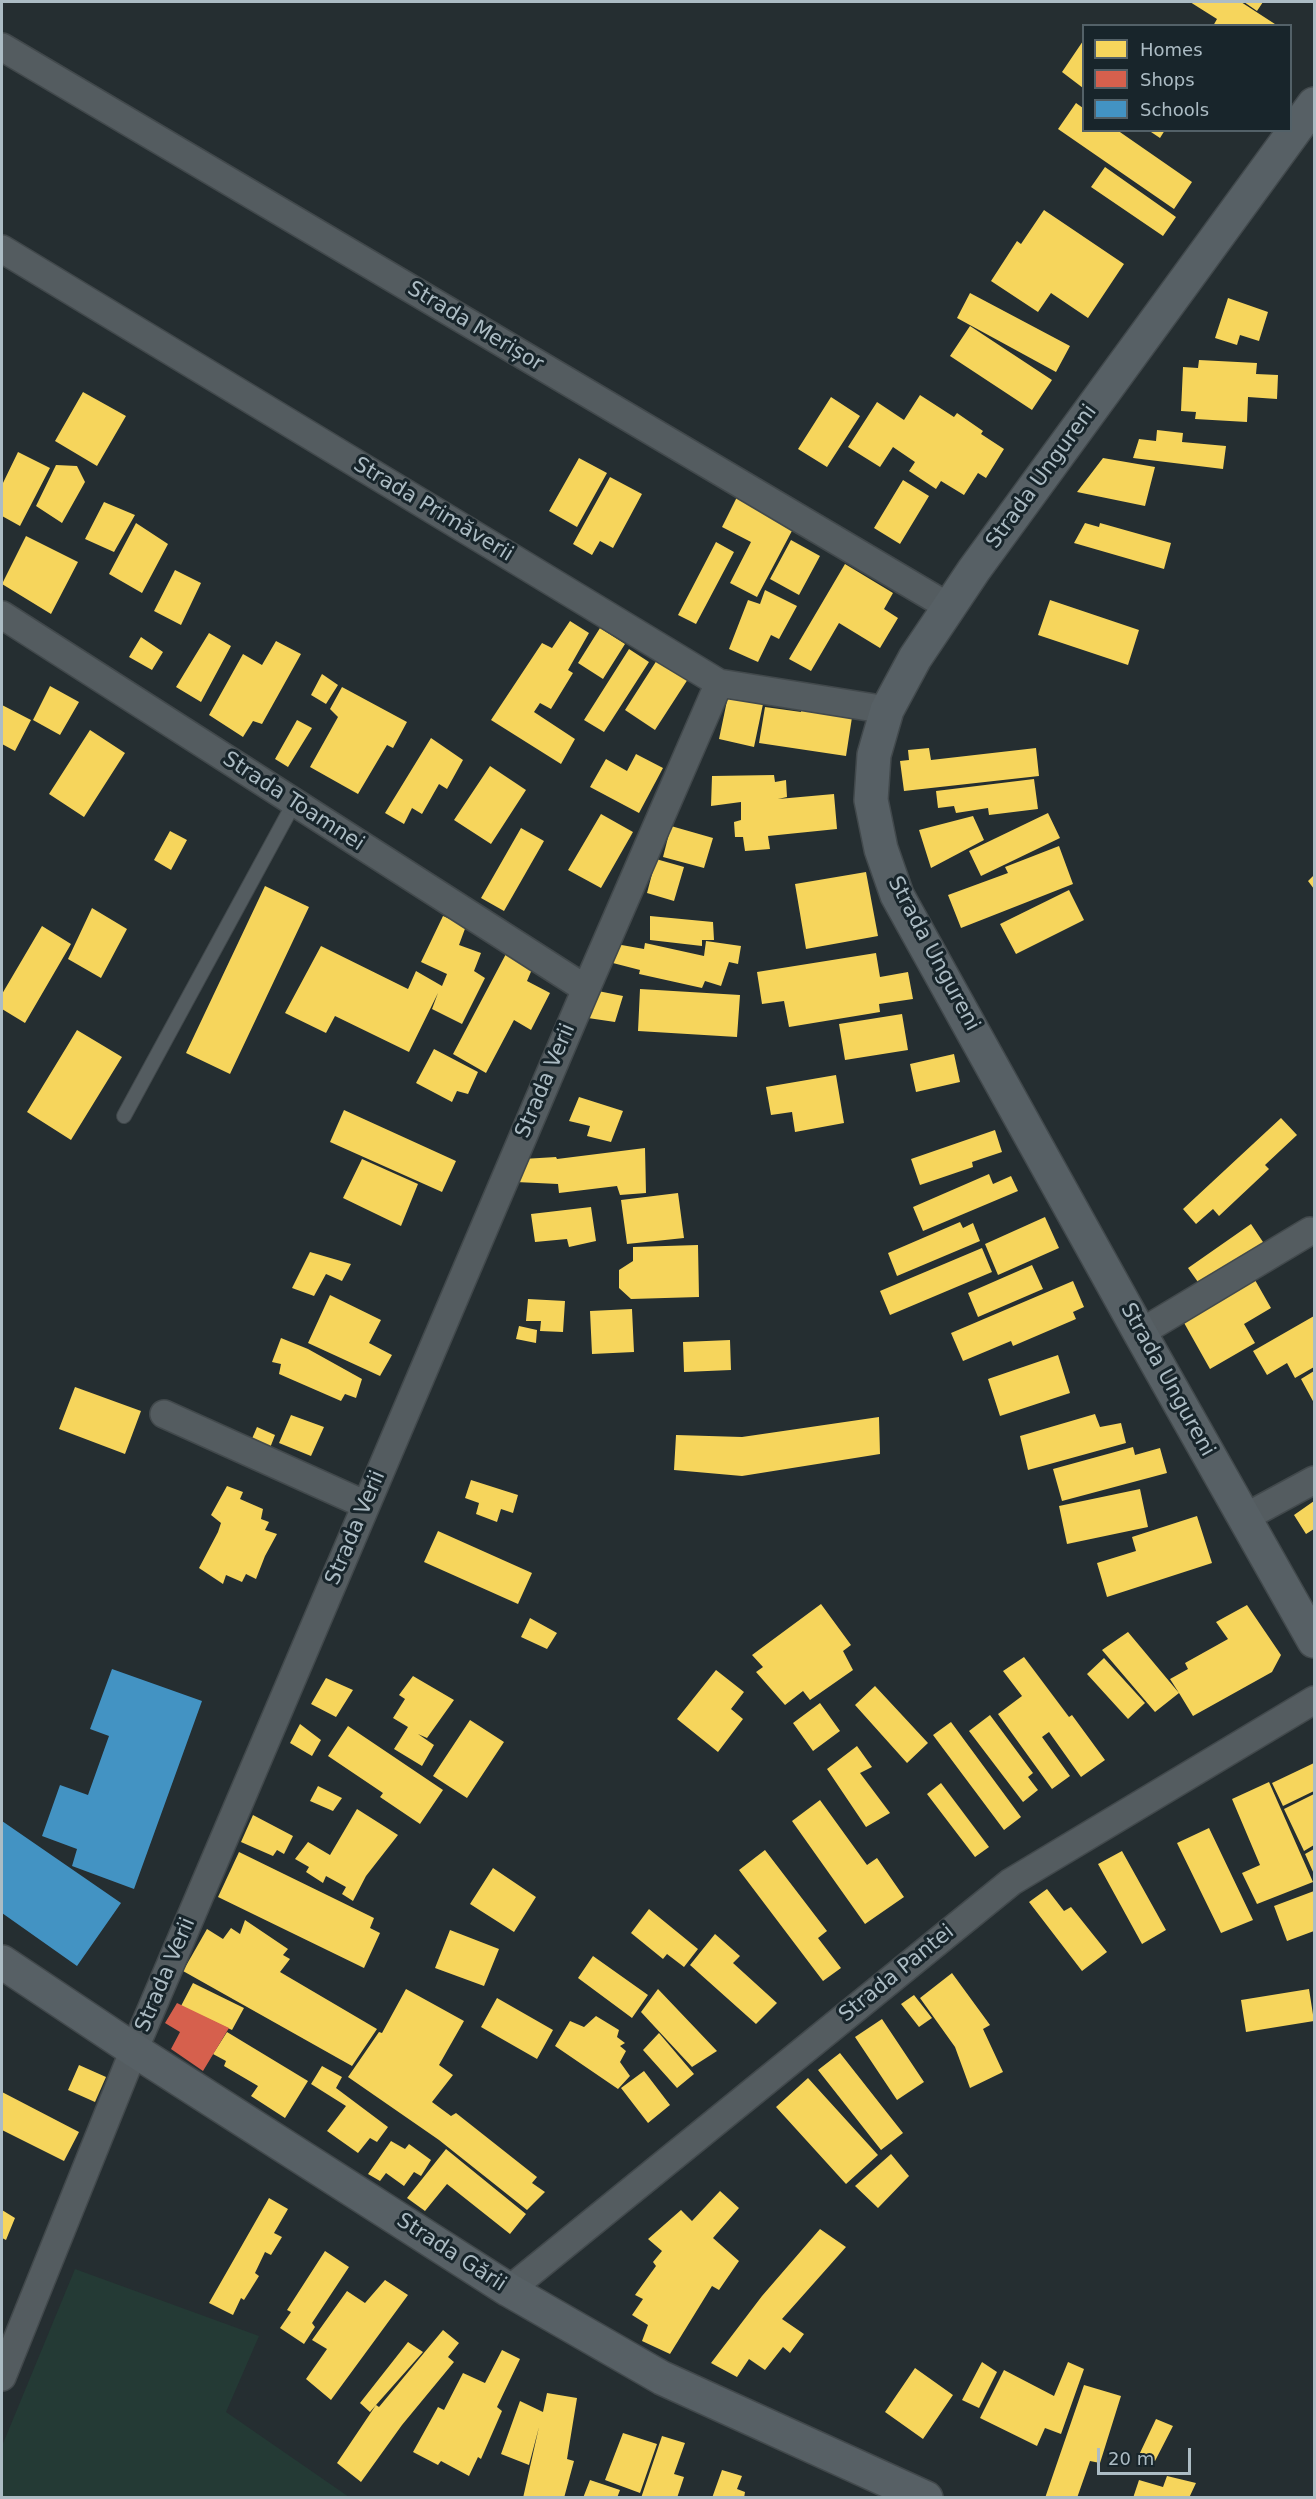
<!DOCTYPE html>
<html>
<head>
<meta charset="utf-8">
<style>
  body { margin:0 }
  #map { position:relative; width:1316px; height:2499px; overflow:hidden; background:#252e31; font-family:"DejaVu Sans",sans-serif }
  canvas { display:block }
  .frame { position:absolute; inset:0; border:3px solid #acbcc4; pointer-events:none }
  .legend { position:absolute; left:1082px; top:24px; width:210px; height:108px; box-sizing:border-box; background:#18252b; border:2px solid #536168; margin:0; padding:8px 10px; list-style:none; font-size:18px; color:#acbcc4 }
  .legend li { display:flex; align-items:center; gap:12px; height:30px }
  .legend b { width:30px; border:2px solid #536168 }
  .scale { position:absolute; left:1097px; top:2448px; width:94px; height:27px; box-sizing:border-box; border:3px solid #acbcc4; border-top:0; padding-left:8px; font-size:18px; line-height:21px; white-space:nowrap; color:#acbcc4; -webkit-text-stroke:4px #18252b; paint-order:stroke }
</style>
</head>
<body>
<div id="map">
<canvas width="1316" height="2499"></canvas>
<div class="frame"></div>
<ul class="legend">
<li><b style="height:16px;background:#f6d55c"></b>Homes</li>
<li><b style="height:16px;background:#d6604d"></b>Shops</li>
<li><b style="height:16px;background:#4393c3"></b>Schools</li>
</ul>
<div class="scale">20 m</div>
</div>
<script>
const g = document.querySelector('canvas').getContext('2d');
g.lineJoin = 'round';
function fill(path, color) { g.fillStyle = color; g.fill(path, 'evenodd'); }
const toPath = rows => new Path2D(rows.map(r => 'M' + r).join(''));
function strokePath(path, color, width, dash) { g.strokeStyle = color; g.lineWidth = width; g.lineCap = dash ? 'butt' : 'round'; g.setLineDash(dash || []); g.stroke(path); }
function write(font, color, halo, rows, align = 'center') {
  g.font = font + ' "DejaVu Sans",sans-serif'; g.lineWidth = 6; g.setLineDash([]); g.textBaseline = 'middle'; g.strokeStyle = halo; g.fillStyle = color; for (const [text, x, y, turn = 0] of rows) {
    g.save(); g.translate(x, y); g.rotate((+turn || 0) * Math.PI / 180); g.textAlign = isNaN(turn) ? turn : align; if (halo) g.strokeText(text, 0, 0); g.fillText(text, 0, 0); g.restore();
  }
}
fill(toPath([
  [75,2269,259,2336,226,2412,349,2497,2,2497,2,2446]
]), '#243a35');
fill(toPath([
  [1190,2,1241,2,1278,26,1213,26,1217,19],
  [1244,2,1263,2,1257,11],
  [1083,41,1083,88,1062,72],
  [1076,103,1083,108,1083,130,1117,130,1192,182,1174,209,1058,129],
  [1148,130,1165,130,1160,138],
  [1105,167,1176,217,1163,236,1091,187],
  [1044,210,1124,264,1088,318,1051,293,1038,312,991,281,1017,241,1021,244],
  [970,293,1070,346,1056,372,957,318],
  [1228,298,1268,312,1259,341,1240,335,1237,345,1215,338],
  [970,326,1052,380,1032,410,950,356],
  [1199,360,1257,363,1256,374,1278,375,1277,399,1248,397,1247,422,1195,419,1196,412,1181,411,1183,367,1198,368],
  [83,392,126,416,97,466,55,441],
  [920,395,954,417,957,413,983,431,981,434,1004,449,986,478,978,473,964,495,941,481,936,489,909,471,915,462,893,447,880,467,848,447,877,402,904,420],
  [831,397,860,416,827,467,798,449],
  [1157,430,1183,433,1182,442,1226,446,1223,469,1133,458,1139,439,1156,441],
  [18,452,50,468,20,526,2,516,2,485],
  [579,458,607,473,577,527,549,511],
  [1103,458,1155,467,1145,506,1077,492],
  [56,465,77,466,85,482,62,523,36,506],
  [610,477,642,494,613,548,600,541,592,555,573,544],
  [903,480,929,496,900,544,874,528],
  [737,497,794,527,757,597,730,583,751,542,722,527],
  [104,502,135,515,114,552,85,539],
  [136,523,168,544,142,593,109,574],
  [1085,523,1099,527,1100,523,1171,543,1164,569,1074,543],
  [26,536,78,562,51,614,2,584],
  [791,540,820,556,799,595,770,579],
  [716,542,734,552,696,624,678,615],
  [845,564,893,593,884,609,898,618,880,648,839,623,811,671,789,659],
  [175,570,201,583,181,625,154,611],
  [765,590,797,606,779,639,771,635,758,662,729,649,748,600,760,604],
  [1050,600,1139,630,1128,665,1038,635],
  [570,621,589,633,568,670,573,673,551,709,540,703,534,712,575,739,561,764,491,720,542,643,552,648],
  [600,628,625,644,603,679,578,663],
  [209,633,231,646,201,702,176,687],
  [141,637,163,652,152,670,129,657],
  [276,641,301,654,262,724,253,721,243,737,209,715,243,654,262,665],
  [629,649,649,662,604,732,584,720],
  [657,660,688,679,655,730,625,710],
  [322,674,338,685,326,704,311,695],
  [50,686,79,702,60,735,33,720],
  [342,687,407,722,393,748,387,745,358,794,310,767,338,717,330,709],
  [728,696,763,704,754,747,719,739],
  [802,703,853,711,846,756,759,743,765,707,801,712],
  [2,705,31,720,15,751,2,744],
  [297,720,312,728,288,767,275,759],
  [90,730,125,753,84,817,49,794],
  [431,738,463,760,447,789,439,784,422,814,412,808,404,824,385,813],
  [929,748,931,760,1036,748,1039,776,904,791,900,761,909,760,908,750],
  [636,754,663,768,639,813,590,787,606,759,627,771],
  [490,766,526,790,491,844,454,820],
  [774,775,775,782,786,780,787,797,778,799,834,794,837,829,768,836,770,849,745,851,743,837,735,837,734,822,741,820,741,802,711,806,712,776],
  [1034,779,1038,809,989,815,988,808,956,813,954,806,938,808,936,791],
  [1048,813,1060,838,981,876,969,851],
  [601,814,633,832,601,888,568,870],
  [973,816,984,840,931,868,919,830],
  [671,826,713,838,704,868,663,857],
  [521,828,544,841,504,911,481,898],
  [170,831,187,840,171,870,154,860],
  [1059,846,1073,884,961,928,948,895,1008,873,1005,867],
  [656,859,684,867,674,901,647,893],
  [866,872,878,936,806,949,795,884],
  [1314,875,1314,889,1308,881],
  [265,886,309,907,230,1074,186,1053],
  [1069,890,1084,920,1016,954,1000,924],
  [92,908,127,929,101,978,68,959],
  [443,916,466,926,459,945,481,953,474,971,485,978,462,1024,432,1009,438,993,409,1052,335,1016,326,1033,285,1013,321,946,408,989,416,971,442,986,447,974,421,962],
  [650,916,713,922,714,940,702,940,702,946,650,940],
  [42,926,71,944,25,1023,2,1009,2,994],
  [706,941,741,946,738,964,729,962,721,986,705,981,702,988,639,974,640,970,609,962,616,944,644,949,645,943,704,956],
  [507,952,533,967,527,981,550,993,531,1030,514,1020,486,1073,453,1054],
  [876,953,880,977,908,972,913,999,879,1004,880,1012,789,1027,784,1001,762,1004,757,972],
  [640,989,740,995,737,1037,638,1031],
  [598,991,623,996,615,1022,588,1018],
  [902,1014,908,1050,845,1060,839,1024],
  [77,1030,122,1057,71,1140,27,1112],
  [434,1049,478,1072,468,1094,457,1091,452,1102,416,1083],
  [954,1054,960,1082,916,1092,910,1064],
  [836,1075,844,1123,795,1132,792,1112,771,1115,766,1087],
  [579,1097,623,1111,611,1142,587,1136,590,1126,569,1121],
  [344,1110,456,1161,442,1192,330,1142],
  [1281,1118,1297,1135,1265,1165,1269,1169,1219,1216,1213,1209,1196,1224,1183,1209],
  [995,1130,1002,1152,972,1162,973,1167,920,1185,911,1159],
  [645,1148,646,1193,620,1195,617,1186,559,1193,558,1184,516,1182,523,1159,556,1157,557,1159],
  [362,1159,418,1184,401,1226,343,1198],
  [989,1174,993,1184,1011,1176,1018,1191,923,1231,913,1207],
  [678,1193,684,1238,627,1244,621,1200],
  [591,1207,596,1241,569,1247,567,1239,535,1242,531,1214],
  [1045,1217,1059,1248,998,1275,985,1244],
  [960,1222,963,1228,973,1223,980,1241,897,1276,888,1253],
  [1251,1224,1265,1245,1200,1285,1188,1268],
  [698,1245,699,1297,631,1299,619,1288,619,1270,633,1261,633,1247],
  [982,1248,992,1272,890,1315,880,1291],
  [310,1252,351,1264,342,1281,326,1274,314,1296,292,1288],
  [1032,1265,1043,1289,978,1317,968,1293],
  [1255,1280,1271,1308,1244,1324,1255,1343,1210,1369,1183,1321],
  [1073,1281,1084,1307,1073,1312,1076,1319,1013,1346,1011,1341,963,1361,951,1333],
  [330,1295,381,1320,369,1343,392,1355,380,1376,308,1343],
  [528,1299,565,1301,563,1332,540,1331,541,1321,526,1321],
  [632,1309,634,1352,592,1354,590,1311],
  [1314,1316,1314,1367,1295,1378,1287,1363,1267,1375,1253,1351],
  [519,1326,537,1330,536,1343,516,1339],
  [281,1338,308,1349,362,1379,356,1398,345,1394,341,1401,279,1374,281,1364,272,1362],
  [730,1340,731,1370,684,1372,683,1342],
  [1058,1355,1070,1393,1000,1416,988,1379],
  [1314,1371,1314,1403,1301,1379],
  [75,1387,141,1411,125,1454,59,1429],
  [1095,1414,1100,1427,1121,1423,1126,1443,1028,1470,1020,1436],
  [291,1415,324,1427,311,1456,279,1443],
  [879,1417,880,1454,742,1476,674,1470,676,1435,742,1437],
  [257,1427,275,1435,270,1448,251,1441],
  [1133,1447,1135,1455,1160,1448,1167,1473,1062,1501,1053,1469],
  [471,1480,518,1495,513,1513,501,1509,497,1522,476,1514,479,1503,465,1498],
  [227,1486,243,1492,240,1499,263,1509,261,1519,269,1522,265,1530,277,1534,265,1556,256,1579,246,1574,242,1582,226,1575,223,1584,199,1568,218,1532,221,1523,211,1515],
  [1140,1489,1148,1527,1067,1544,1059,1506],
  [1314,1501,1314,1529,1306,1534,1294,1515],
  [1197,1516,1212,1563,1107,1597,1097,1563,1136,1551,1132,1537],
  [438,1531,532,1573,518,1604,424,1562],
  [821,1604,851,1645,843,1651,853,1670,810,1700,803,1691,785,1705,756,1672,763,1667,752,1655],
  [1247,1605,1281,1655,1272,1672,1193,1716,1179,1693,1155,1712,1102,1650,1128,1632,1179,1693,1170,1679,1188,1669,1185,1663,1228,1639,1216,1622],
  [530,1618,557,1633,547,1649,521,1637],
  [1024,1657,1069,1717,1072,1715,1105,1760,1081,1777,1049,1732,1042,1737,1070,1776,1052,1789,998,1714,1022,1696,1003,1671],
  [1104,1658,1145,1703,1128,1719,1087,1674],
  [716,1670,744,1692,731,1709,743,1719,718,1752,677,1719],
  [413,1676,454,1700,427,1738,418,1734,434,1745,422,1766,394,1749,408,1727,393,1718,405,1699,399,1695],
  [326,1678,353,1690,336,1717,311,1704],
  [875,1686,928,1743,907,1763,855,1705],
  [820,1703,840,1731,813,1751,793,1723],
  [990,1715,1033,1773,1028,1777,1038,1790,1023,1802,969,1731],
  [470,1720,504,1742,467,1798,433,1776],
  [951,1722,1021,1817,1004,1830,933,1735],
  [300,1724,321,1740,312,1756,290,1743],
  [348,1726,443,1790,420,1824,380,1797,383,1793,328,1756],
  [857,1746,872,1767,860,1773,890,1813,866,1827,827,1769],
  [1314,1763,1314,1791,1283,1806,1272,1783],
  [1269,1782,1313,1882,1257,1904,1242,1873,1260,1865,1232,1799],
  [941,1783,989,1847,975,1857,927,1794],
  [318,1786,342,1798,333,1811,310,1801],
  [1314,1794,1314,1845,1304,1851,1284,1809],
  [820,1800,867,1865,877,1858,904,1897,865,1924,792,1821],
  [357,1809,398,1835,366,1876,353,1901,342,1894,346,1887,326,1876,323,1883,306,1872,309,1867,295,1859,308,1842,330,1855],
  [253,1815,293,1836,284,1854,277,1850,273,1856,241,1842],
  [1209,1828,1253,1920,1221,1933,1177,1843],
  [1314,1849,1314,1874,1305,1854],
  [765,1850,827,1931,818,1938,841,1968,823,1981,739,1870],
  [1122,1851,1166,1930,1142,1944,1098,1864],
  [239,1852,374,1918,370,1928,380,1933,364,1968,218,1897],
  [493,1868,536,1897,514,1932,470,1904],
  [1047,1889,1064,1911,1071,1907,1107,1952,1082,1971,1029,1902],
  [1314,1891,1314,1931,1287,1941,1274,1906],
  [649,1909,698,1949,684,1967,667,1954,663,1959,631,1933],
  [245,1920,288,1949,283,1955,290,1959,280,1972,377,2029,352,2066,183,1971,207,1929,223,1939,231,1928,240,1934],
  [450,1930,499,1949,484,1986,435,1968],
  [715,1934,740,1956,733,1963,777,2003,756,2024,690,1965],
  [593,1956,648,1995,632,2018,578,1978],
  [952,1973,990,2025,983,2029,1003,2072,970,2088,955,2047,920,1998],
  [193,1983,244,2008,232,2030,181,2006],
  [406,1989,464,2021,439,2065,453,2075,432,2102,451,2116,456,2113,537,2177,532,2183,545,2192,527,2210,439,2140,348,2077,379,2032,382,2033],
  [658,1989,717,2051,692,2067,641,2012],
  [1309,1989,1314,2021,1246,2032,1241,2000],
  [914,1995,932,2018,919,2027,901,2004],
  [497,1998,553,2030,537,2059,481,2027],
  [596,2016,619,2030,617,2037,625,2043,620,2046,626,2051,620,2062,630,2076,618,2089,555,2046,570,2021,584,2027],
  [882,2019,924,2082,897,2100,855,2037],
  [227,2032,308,2081,285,2118,251,2096,258,2086,224,2066,226,2061,213,2054],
  [659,2033,694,2074,677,2088,643,2050],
  [840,2053,903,2133,881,2150,818,2070],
  [79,2065,106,2077,95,2102,68,2090],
  [322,2066,342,2077,336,2088,388,2127,377,2142,370,2138,358,2153,327,2131,346,2106,311,2084],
  [644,2071,670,2105,648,2123,621,2088],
  [808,2078,878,2155,846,2184,776,2107],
  [2,2092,79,2132,64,2161,2,2130],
  [391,2141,405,2149,409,2144,431,2160,421,2176,414,2172,404,2186,386,2173,380,2181,368,2174],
  [446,2149,526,2214,510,2234,447,2184,425,2211,407,2198],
  [891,2154,909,2176,878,2208,855,2186],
  [720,2191,739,2208,713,2238,739,2261,719,2290,712,2286,670,2354,642,2341,648,2325,632,2315,643,2299,635,2295,656,2266,653,2262,662,2251,648,2239,681,2210,692,2221],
  [269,2198,288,2209,274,2233,282,2237,271,2255,265,2252,255,2273,259,2276,244,2300,241,2298,233,2315,209,2303],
  [2,2210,15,2218,6,2240,2,2238],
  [820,2229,846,2247,782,2319,804,2334,790,2353,783,2347,765,2370,749,2359,737,2377,711,2363,762,2296],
  [325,2251,349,2267,312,2323,315,2327,304,2344,280,2328,291,2312,287,2310],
  [385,2280,408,2295,331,2400,306,2379,327,2349,312,2340,347,2291,365,2303],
  [443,2330,459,2343,448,2357,454,2362,402,2425,361,2482,337,2463,376,2405,370,2412,360,2403,408,2342,423,2352,376,2405,379,2407],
  [502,2350,520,2359,497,2407,502,2411,481,2459,478,2457,469,2476,441,2461,438,2465,413,2452,438,2407,444,2410,463,2373,485,2383],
  [982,2362,997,2372,979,2408,962,2400],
  [1068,2362,1084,2369,1061,2434,1045,2428,1037,2446,980,2418,1004,2370,1054,2396],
  [915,2368,953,2395,923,2439,885,2412],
  [1084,2385,1121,2396,1100,2463,1090,2461,1077,2498,1045,2498],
  [547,2393,577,2398,567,2459,574,2461,564,2498,523,2498,539,2427,529,2465,501,2454,520,2401,543,2412],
  [1156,2419,1173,2426,1155,2461,1139,2455],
  [623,2433,657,2444,640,2493,605,2480],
  [662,2436,685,2443,674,2474,684,2477,677,2498,641,2498],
  [722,2470,742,2476,737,2489,745,2492,744,2498,712,2498],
  [1167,2476,1196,2483,1189,2498,1133,2498,1139,2480,1163,2487],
  [590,2480,620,2490,617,2498,583,2498]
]), '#f6d55c');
fill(toPath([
  [177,2003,229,2028,203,2071,171,2049,180,2032,165,2023]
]), '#d6604d');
fill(toPath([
  [112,1669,202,1701,134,1889,72,1866,77,1849,42,1836,60,1785,88,1795,109,1736,90,1729],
  [2,1821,121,1903,77,1966,2,1913]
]), '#4393c3');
const lane = toPath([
  [124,1116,294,803]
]);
const street = toPath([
  [2,47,949,607],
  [2,249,719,683,887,710],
  [2,615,586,989],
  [1140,1333,1310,1231],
  [164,1414,366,1505],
  [1244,1518,1314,1480],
  [509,2290,1011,1882,1314,1700],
  [2,2377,134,2050,586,989,719,683]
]);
const secondary = toPath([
  [1314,104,974,570,915,658,887,710,874,755,871,800,881,849,897,895,1140,1333,1314,1641],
  [2,1962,134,2050,509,2290,662,2378,926,2498]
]);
strokePath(lane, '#42494c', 16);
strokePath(street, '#42494c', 30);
strokePath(secondary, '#42494c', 36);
strokePath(lane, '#545c60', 14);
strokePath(street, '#545c60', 27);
strokePath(secondary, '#576065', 33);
write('21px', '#acbcc4', '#18252b', [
  ["Strada Merișor",475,327,31],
  ["Strada Ungureni",1042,477,-54],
  ["Strada Primăverii",433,510,31],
  ["Strada Toamnei",293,802,33],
  ["Strada Ungureni",933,954,62],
  ["Strada Verii",546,1081,-67],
  ["Strada Ungureni",1167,1380,61],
  ["Strada Verii",356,1528,-67],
  ["Strada Pantei",897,1974,-39],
  ["Strada Verii",166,1975,-67],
  ["Strada Gării",451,2253,33]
]);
</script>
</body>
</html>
